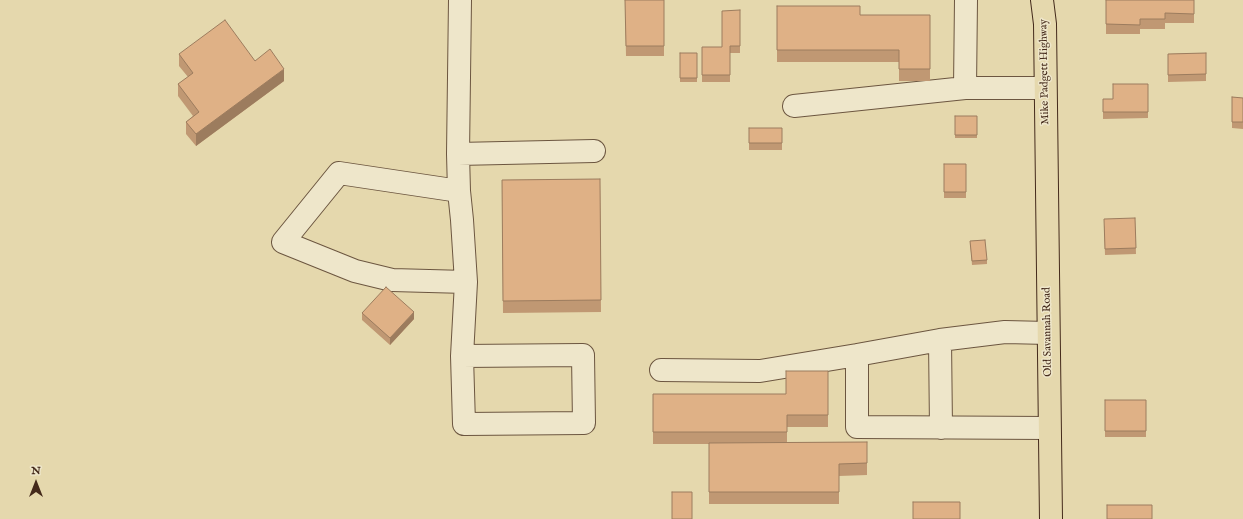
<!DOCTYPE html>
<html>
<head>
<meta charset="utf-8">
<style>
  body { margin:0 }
  #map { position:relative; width:1243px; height:519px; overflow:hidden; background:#e5d8ad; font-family:"IM FELL English",serif }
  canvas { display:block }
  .north { position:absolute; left:16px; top:463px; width:40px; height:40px; -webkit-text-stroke:3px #eee6ca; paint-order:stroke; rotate:0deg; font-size:11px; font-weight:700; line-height:16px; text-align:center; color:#442a1b }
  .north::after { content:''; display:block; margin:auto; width:14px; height:18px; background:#442a1b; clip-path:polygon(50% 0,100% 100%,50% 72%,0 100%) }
</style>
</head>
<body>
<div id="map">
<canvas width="1243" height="519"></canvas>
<div class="north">N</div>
</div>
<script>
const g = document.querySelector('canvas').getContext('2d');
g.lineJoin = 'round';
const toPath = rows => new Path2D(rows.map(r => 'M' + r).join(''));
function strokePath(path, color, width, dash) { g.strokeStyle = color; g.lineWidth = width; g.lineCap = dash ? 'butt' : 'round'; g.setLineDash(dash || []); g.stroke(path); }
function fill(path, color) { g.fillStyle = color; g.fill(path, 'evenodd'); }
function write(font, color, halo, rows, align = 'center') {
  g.font = font + ' "IM FELL English",serif'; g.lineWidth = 3; g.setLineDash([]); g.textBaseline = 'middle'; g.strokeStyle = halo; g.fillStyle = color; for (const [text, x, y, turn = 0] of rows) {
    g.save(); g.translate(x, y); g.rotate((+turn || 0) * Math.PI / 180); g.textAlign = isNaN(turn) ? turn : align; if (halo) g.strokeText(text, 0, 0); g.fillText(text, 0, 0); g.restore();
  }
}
const minor = toPath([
  [460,0,458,154,459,191,462,220,466,282,462,356,583,355,584,423,464,424,462,356],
  [966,0,965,88,1045,88],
  [794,106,965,88],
  [458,154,594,151],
  [459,191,339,173,283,242,355,271,392,280,466,282],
  [1048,333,1005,332,940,340,857,355,857,427,1049,428],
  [940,340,941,428],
  [661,370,760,371,857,355]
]);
const major = toPath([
  [1042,0,1045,24,1051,519]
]);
strokePath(minor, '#6c5640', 24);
strokePath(major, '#442a1b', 24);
strokePath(minor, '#eee6ca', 22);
strokePath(major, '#e5d8ad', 22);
fill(toPath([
  [625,0,664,0,664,56,626,56],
  [1106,0,1194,0,1194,23,1165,23,1165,29,1140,29,1140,34,1106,34],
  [777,6,860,15,930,15,930,81,899,81,899,62,777,62],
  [740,10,740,53,730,53,730,82,702,82,702,47,722,47],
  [680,53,697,53,697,82,680,82],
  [1206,53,1206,81,1168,82,1168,54],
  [179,54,255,61,284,81,196,146,186,134,186,122,193,116,178,96,178,84,188,77,179,66],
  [1148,84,1148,118,1103,119,1103,99,1113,99],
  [1232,97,1243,98,1243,129,1232,128],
  [955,116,977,116,977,138,955,138],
  [749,128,782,128,782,150,749,150],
  [944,164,966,164,966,198,944,198],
  [600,179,601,312,503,313,502,180],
  [1135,218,1136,254,1105,255,1104,226],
  [970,241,987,260,987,264,972,265],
  [362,313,414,319,390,345,362,320],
  [828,371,828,427,787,427,787,442,867,442,867,475,839,476,839,504,709,504,709,444,653,444,653,394,786,394],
  [1105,400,1146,400,1146,437,1105,437]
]), '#c09873');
fill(toPath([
  [284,69,284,81,196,146,196,134],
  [414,312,414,319,390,345,390,338]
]), '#9c7c5e');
const building = toPath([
  [625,0,664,0,664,46,626,46,625,0],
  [1106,0,1194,0,1194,14,1165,13,1165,19,1140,19,1140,25,1106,24,1106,0],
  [777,6,860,6,860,15,930,15,930,69,899,69,899,50,777,50,777,6],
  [740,10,740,46,730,46,730,75,702,75,702,47,722,47,722,11,740,10],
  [225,20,255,61,270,49,284,69,196,134,186,122,199,112,178,84,193,73,179,54,225,20],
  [680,53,697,53,697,78,680,78,680,53],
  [1206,53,1206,74,1168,75,1168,54,1206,53],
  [1113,84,1148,84,1148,112,1103,112,1103,99,1113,99,1113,84],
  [1232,97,1243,98,1243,122,1232,122,1232,97],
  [955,116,977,116,977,135,955,135,955,116],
  [749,128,782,128,782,143,749,143,749,128],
  [944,164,966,164,966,192,944,192,944,164],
  [600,179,601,300,503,301,502,180,600,179],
  [1135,218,1136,248,1105,249,1104,219,1135,218],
  [985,240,987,260,972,261,970,241,985,240],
  [386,287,414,312,390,338,362,313,386,287],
  [786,371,828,371,828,415,787,415,787,432,653,432,653,394,786,394,786,371],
  [1105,400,1146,400,1146,431,1105,431,1105,400],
  [867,442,867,463,839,464,839,492,709,492,709,443,867,442],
  [672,492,692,492,692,519,672,519,672,492],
  [913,502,960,502,960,519,913,519,913,502],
  [1107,505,1152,505,1152,519,1107,519,1107,505]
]);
fill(building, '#dfb186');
strokePath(building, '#9c7c5e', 1);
write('11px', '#442a1b', '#eee6ca', [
  ["Mike Padgett Highway",1045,72,-91],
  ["Old Savannah Road",1048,332,-91]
]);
</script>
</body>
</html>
